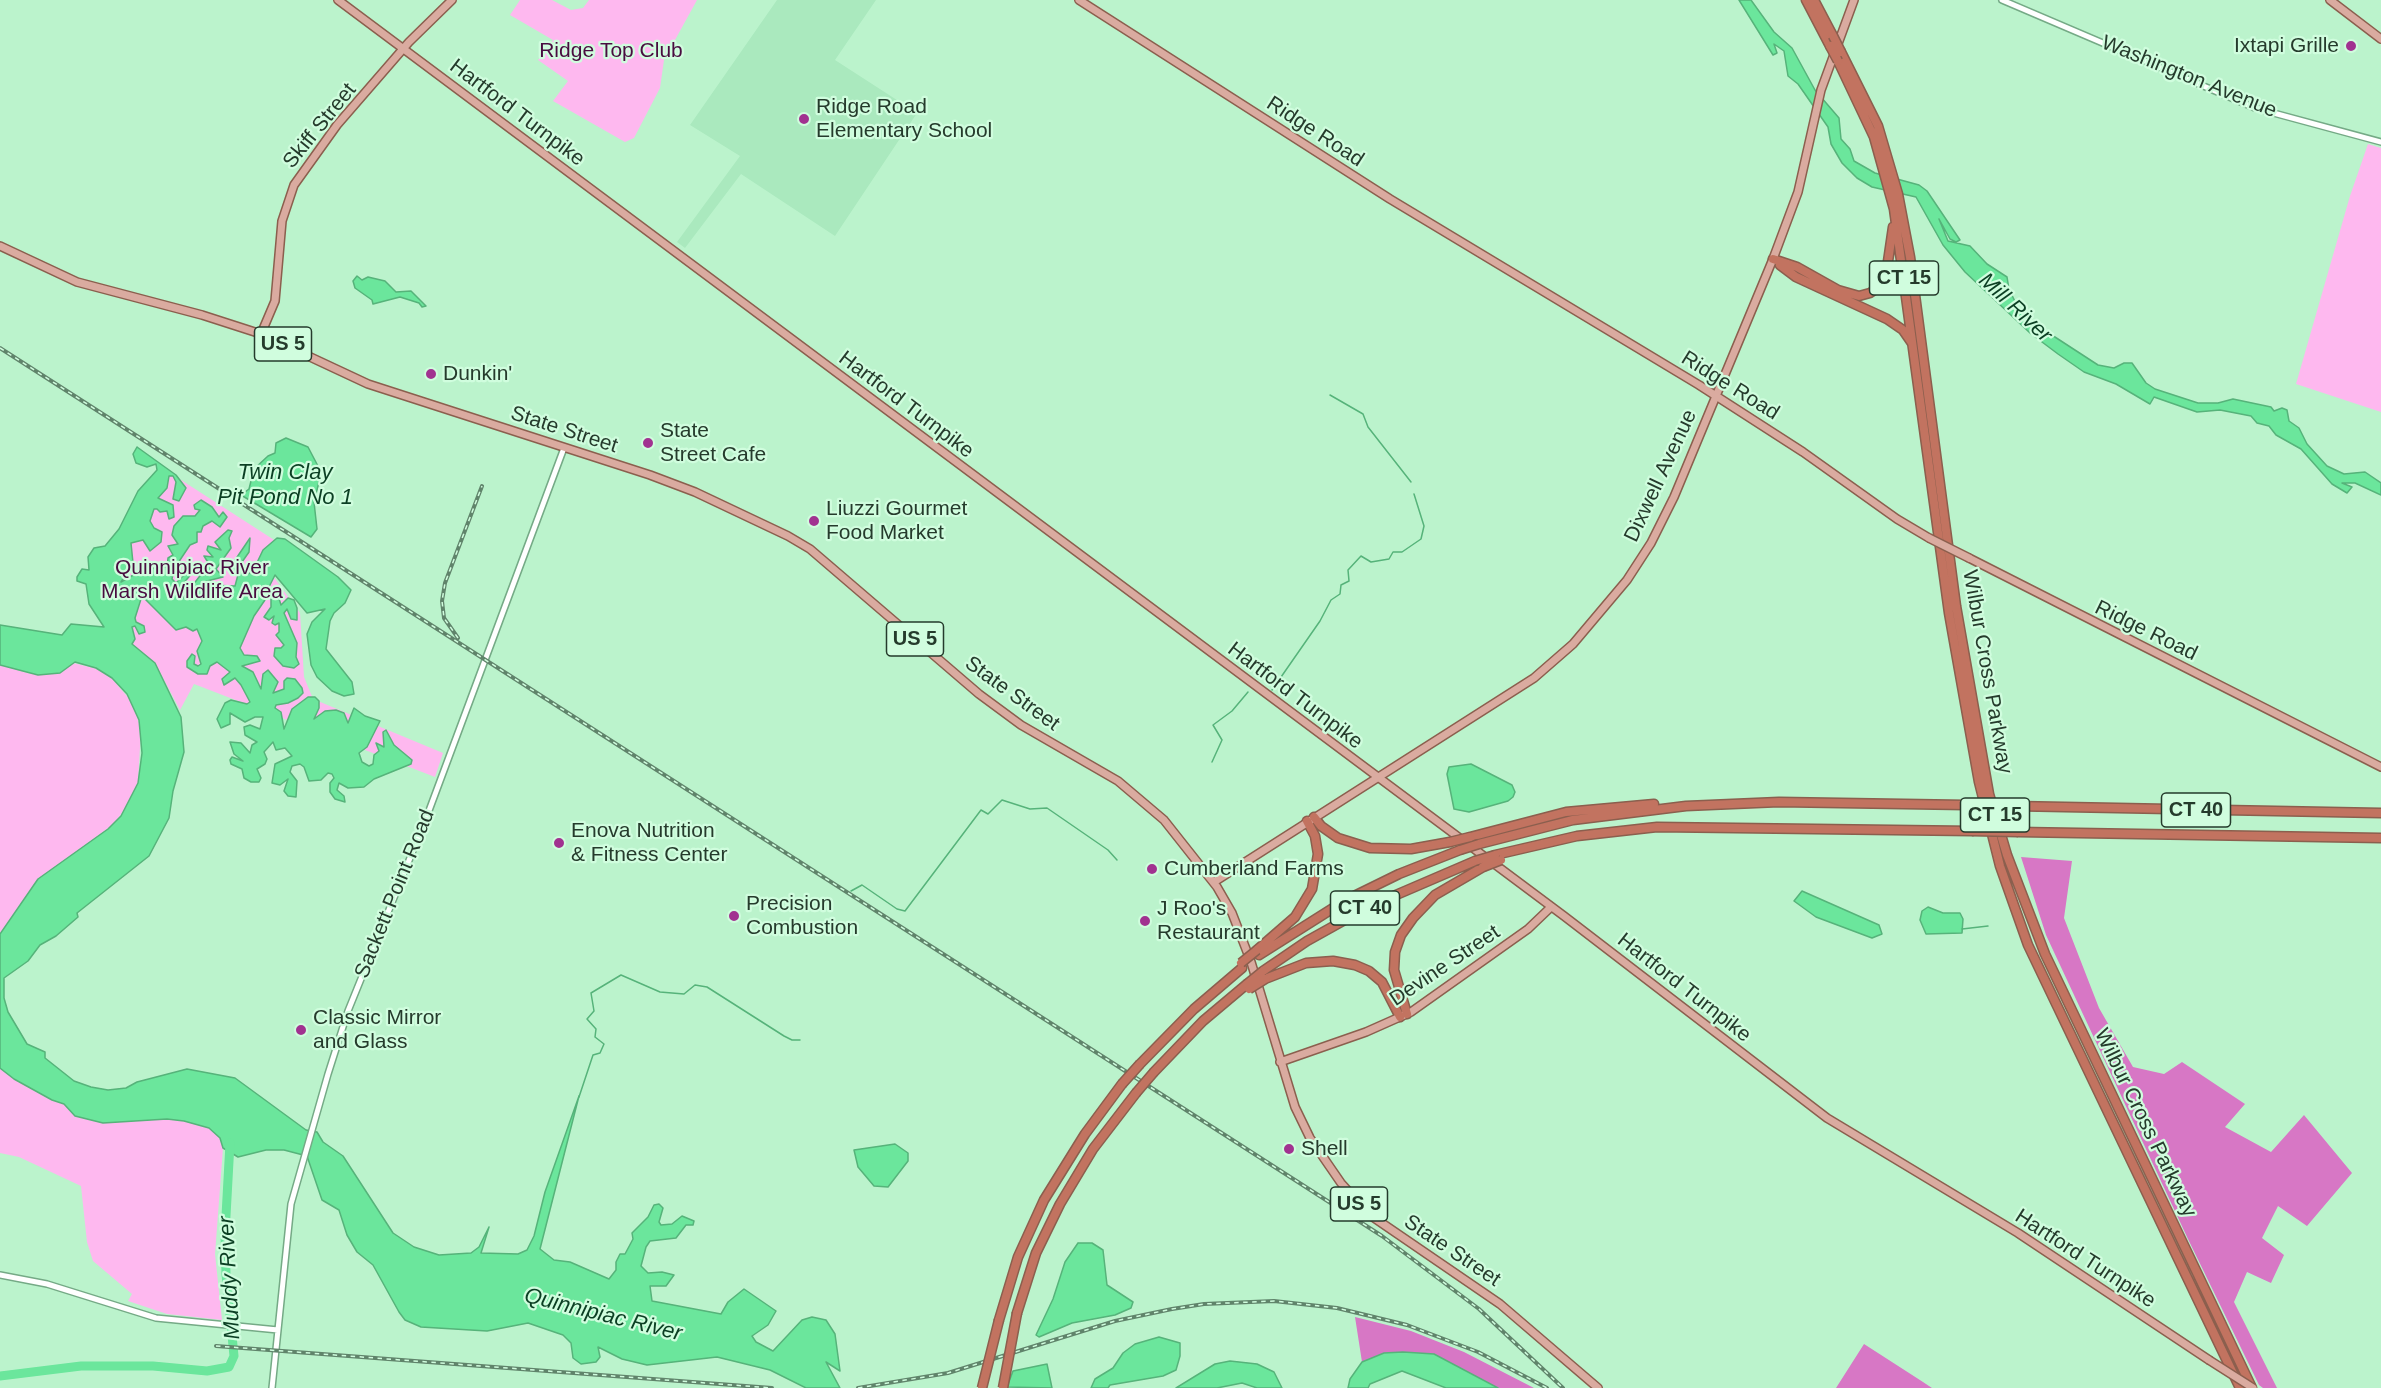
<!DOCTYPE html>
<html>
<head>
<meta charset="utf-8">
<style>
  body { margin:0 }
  canvas { display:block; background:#bbf3cc }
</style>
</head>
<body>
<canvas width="2381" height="1388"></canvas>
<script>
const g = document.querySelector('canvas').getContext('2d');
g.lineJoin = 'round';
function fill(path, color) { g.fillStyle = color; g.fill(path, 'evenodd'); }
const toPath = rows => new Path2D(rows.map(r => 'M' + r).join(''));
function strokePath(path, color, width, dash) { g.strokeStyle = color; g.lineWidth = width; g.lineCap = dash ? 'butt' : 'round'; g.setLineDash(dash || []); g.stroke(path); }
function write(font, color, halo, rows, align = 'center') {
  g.font = font + ' Arial,sans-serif'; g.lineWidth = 4.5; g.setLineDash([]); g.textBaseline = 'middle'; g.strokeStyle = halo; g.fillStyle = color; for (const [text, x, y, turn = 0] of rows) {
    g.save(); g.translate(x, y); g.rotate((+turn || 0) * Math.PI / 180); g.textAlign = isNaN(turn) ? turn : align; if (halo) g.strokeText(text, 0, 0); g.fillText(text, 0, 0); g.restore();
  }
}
fill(toPath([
  [777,0,876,0,835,60,917,113,835,236,741,174,685,248,677,242,740,156,690,125]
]), '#aae9be');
fill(toPath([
  [520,0,552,0,571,10,583,8,589,0,697,0,664,60,660,88,634,138,625,142,553,101,568,81,538,60,553,40,510,15],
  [2368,144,2381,148,2381,412,2296,384,2350,196],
  [161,467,285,547,270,572,300,613,304,677,313,699,443,753,435,777,194,684,180,710,155,663,115,632,109,592],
  [73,663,94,668,109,675,132,702,141,729,138,783,132,799,114,824,38,879,0,934,0,665,31,674,60,673],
  [0,1068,14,1079,52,1100,64,1104,75,1116,103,1123,167,1119,184,1121,209,1128,218,1135,223,1148,215,1254,222,1320,167,1314,128,1301,132,1294,93,1261,87,1242,81,1186,19,1157,0,1153]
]), '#feb8ef');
fill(toPath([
  [2021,857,2072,861,2064,918,2099,1008,2133,1067,2164,1074,2182,1062,2245,1104,2225,1127,2271,1152,2304,1115,2352,1173,2307,1226,2278,1206,2262,1238,2284,1255,2271,1283,2247,1272,2234,1302,2277,1388,2263,1388,2259,1385,2188,1239,2046,935],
  [1355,1317,1411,1331,1464,1352,1534,1388,1498,1388,1433,1354,1384,1353,1362,1362],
  [1864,1344,1923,1382,1932,1388,1836,1388]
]), '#d777c5');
const water = toPath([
  [1739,0,1751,0,1774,32,1792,48,1815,90,1839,118,1841,139,1850,149,1854,161,1875,173,1919,185,1927,191,1960,240,1956,242,1950,239,1939,219,1948,241,1970,246,1987,264,2007,277,2009,289,2020,312,2038,326,2098,365,2114,368,2124,363,2132,363,2146,383,2155,389,2198,403,2218,403,2233,399,2271,407,2274,411,2282,408,2287,410,2289,421,2299,428,2307,444,2327,466,2344,474,2365,472,2381,483,2381,495,2355,483,2342,483,2352,487,2347,493,2332,484,2301,449,2276,435,2269,426,2257,423,2251,416,2220,410,2197,412,2154,397,2150,404,2116,384,2084,372,2058,354,2030,333,1965,272,1943,245,1916,197,1872,187,1857,178,1842,163,1831,144,1828,127,1798,84,1788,76,1784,51,1774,44,1777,53,1773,55,1739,0],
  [357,276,362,280,368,277,385,281,396,292,411,291,426,306,422,307,419,303,400,297,373,304,372,300,355,288,353,281,357,276],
  [286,438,308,447,319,468,320,478,314,502,317,529,311,537,241,495,249,489,254,469,268,456,275,453,276,443,286,438],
  [137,447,176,475,186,488,179,501,173,499,176,482,173,476,169,476,167,488,158,498,173,505,174,517,169,519,167,511,160,512,157,509,154,509,150,521,154,528,162,532,161,542,150,551,143,540,131,543,133,563,121,582,144,569,167,567,168,558,173,555,168,546,178,544,172,535,174,526,183,516,195,516,200,510,195,509,194,505,201,500,212,507,219,517,223,512,227,517,220,527,212,521,203,526,201,532,197,532,197,542,190,545,174,569,172,579,176,583,184,575,185,567,193,564,193,572,182,585,180,593,183,598,209,564,204,556,213,557,207,550,208,546,221,550,215,542,228,530,232,531,229,538,231,548,216,569,223,577,207,581,206,585,235,586,239,571,236,570,232,575,229,569,250,538,249,552,242,562,248,574,253,571,263,550,277,538,285,539,338,577,351,590,345,603,334,613,330,621,326,649,352,682,354,694,344,696,332,691,317,677,311,665,307,634,312,622,325,609,307,613,275,575,269,587,277,592,281,605,288,598,294,600,297,608,297,620,291,619,287,609,284,613,297,643,296,657,299,664,294,668,283,666,274,656,275,648,281,648,284,645,276,635,279,632,279,623,275,625,272,623,274,616,269,620,264,617,271,607,271,598,267,597,254,616,240,648,244,655,257,656,260,661,242,666,253,672,261,689,263,674,268,670,278,682,273,693,284,689,284,681,287,678,295,679,302,688,303,693,298,698,288,703,276,705,275,708,281,712,284,729,292,709,308,697,315,697,319,701,319,708,314,719,325,711,336,710,344,713,348,723,354,708,365,716,380,721,367,747,359,753,362,762,369,766,373,764,374,755,379,751,376,743,384,747,383,732,386,730,394,745,412,760,411,764,374,779,364,787,348,788,339,783,337,790,344,796,345,802,335,799,330,792,330,783,334,778,332,774,328,773,321,780,309,781,304,767,300,764,292,766,290,772,297,781,296,797,288,796,284,791,288,779,280,785,272,783,275,764,292,756,285,748,276,750,273,742,264,752,267,759,265,764,257,769,261,778,259,782,251,782,244,778,242,769,231,764,230,760,232,757,243,761,234,754,230,742,241,743,250,753,252,745,257,742,245,735,244,727,250,725,260,729,263,717,255,717,245,722,230,713,230,724,221,728,217,719,225,703,231,700,247,704,250,702,241,685,235,678,224,685,222,679,230,672,217,662,210,666,207,674,198,674,187,667,187,661,192,654,195,656,194,664,198,666,201,664,197,651,202,641,197,629,193,631,186,627,176,630,145,599,141,599,135,618,136,622,144,626,145,632,139,634,135,626,132,627,135,639,132,644,155,663,181,717,184,752,173,791,169,818,149,856,77,913,78,917,56,936,40,945,28,961,4,978,4,998,8,1012,27,1044,45,1052,45,1058,74,1081,91,1087,108,1090,126,1088,137,1082,187,1069,235,1078,306,1130,317,1132,323,1142,343,1156,393,1233,414,1247,439,1255,471,1253,479,1247,489,1227,481,1253,518,1254,527,1250,534,1236,545,1192,579,1096,540,1249,554,1260,570,1262,609,1279,616,1270,616,1262,620,1254,625,1254,633,1239,632,1233,648,1217,654,1205,659,1204,663,1208,659,1222,661,1225,672,1224,682,1216,694,1221,693,1225,686,1225,676,1238,650,1241,646,1247,641,1266,648,1273,662,1272,674,1275,666,1286,650,1286,652,1301,721,1314,728,1302,744,1289,776,1311,768,1325,752,1336,756,1342,773,1351,802,1320,812,1317,826,1320,835,1334,840,1371,826,1362,840,1388,806,1388,770,1370,717,1357,647,1365,622,1359,598,1347,600,1357,596,1362,581,1364,573,1358,571,1343,563,1335,528,1323,487,1331,421,1327,405,1320,399,1312,373,1265,357,1252,347,1235,339,1210,322,1200,307,1156,284,1150,266,1150,238,1157,223,1148,220,1138,209,1128,184,1121,167,1119,103,1123,75,1116,64,1104,52,1100,14,1079,0,1068,0,934,38,879,108,829,121,816,138,783,142,753,139,720,127,694,112,678,96,668,75,662,60,673,38,675,0,665,0,625,62,635,71,624,104,627,89,604,86,584,77,581,77,577,82,569,89,570,88,557,94,548,105,546,119,529,138,491,157,470,156,464,147,467,136,463,133,454,137,447],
  [1471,764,1512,785,1515,792,1513,797,1508,801,1469,812,1454,809,1447,774,1449,767,1471,764],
  [1802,891,1879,925,1882,934,1872,938,1816,917,1794,901,1802,891],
  [1928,907,1943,913,1960,913,1963,919,1962,933,1926,934,1920,920,1922,911,1928,907],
  [895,1144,908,1153,908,1161,888,1187,874,1186,858,1167,854,1150,895,1144],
  [1078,1243,1092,1243,1103,1250,1107,1285,1133,1302,1131,1308,1115,1315,1072,1323,1039,1337,1036,1335,1053,1299,1065,1262,1078,1243],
  [1159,1337,1180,1343,1180,1356,1176,1370,1163,1376,1110,1385,1108,1388,1091,1388,1095,1379,1113,1368,1123,1353,1135,1344,1159,1337],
  [1403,1352,1434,1354,1498,1388,1446,1388,1402,1371,1370,1384,1368,1388,1348,1388,1350,1379,1362,1362,1384,1353,1403,1352],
  [1230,1361,1257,1364,1274,1372,1282,1388,1257,1388,1242,1383,1217,1388,1176,1388,1215,1364,1230,1361],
  [1047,1364,1052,1388,1007,1387,1013,1371,1047,1364]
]);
fill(water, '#6be69c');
strokePath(water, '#56b37a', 1.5);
strokePath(toPath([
  [1330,395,1363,414,1368,427,1411,482],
  [1272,690,1320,621,1331,600,1340,594,1341,585,1349,581,1348,570,1361,556,1371,562,1389,559,1393,552,1402,552,1421,539,1424,526,1414,494],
  [1212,762,1222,740,1213,725,1232,711,1248,692],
  [851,891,862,885,897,909,905,911,981,810,988,814,1002,800,1030,809,1047,808,1108,850,1117,860],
  [1962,929,1988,926],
  [579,1097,593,1055,600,1053,604,1044,595,1037,596,1029,587,1019,594,1011,591,993,621,975,660,992,684,994,695,985,707,987,784,1036,792,1040,800,1040]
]), '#56b37a', 1.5);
strokePath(toPath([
  [0,1376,81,1366,153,1366,207,1371,229,1367,234,1356,226,1274,225,1234,230,1143]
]), '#6be69c', 9);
const minor = toPath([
  [2002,0,2255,108,2381,142],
  [0,1275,47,1284,156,1318,278,1330],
  [272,1388,291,1204,328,1074,348,1011,427,816,564,448]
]);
const major = toPath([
  [338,0,1564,916,1827,1118,2018,1233,2209,1360],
  [1079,0,1390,199,1699,385,1803,452,1897,519,1929,538],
  [2330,0,2381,39],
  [0,246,77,282,202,315,261,334,368,384,650,475,695,492,788,536,810,549,979,694,1021,725,1118,781,1164,820,1217,887,1232,913,1251,962,1295,1107,1310,1138,1341,1183,1370,1215,1500,1304,1598,1388],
  [261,334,275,301,282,221,294,185,337,125,409,42,452,0],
  [1969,558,2381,767],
  [1214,882,1534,678,1573,644,1627,580,1651,543,1674,497,1773,259,1798,192,1821,90,1854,0],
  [1280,1062,1366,1032,1411,1012,1528,929,1551,907]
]);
const highway = toPath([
  [1806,0,1830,46],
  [1814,0,1833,36],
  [1841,52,1878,126,1898,194,1910,257,1956,606,1989,794,2007,855,2045,954,2252,1388],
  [1838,61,1874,137,1894,209,1949,613,1979,782,2000,866,2028,945,2240,1388],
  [1773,259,1797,267,1838,290,1859,296,1870,293,1879,287,1886,275,1893,227],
  [1780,265,1796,277,1887,319,1903,330,1912,343],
  [2012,806,2381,813],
  [1314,817,1321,826,1338,838,1370,848,1411,849,1450,842],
  [2018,832,2381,838],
  [1470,837,1566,812,1654,804],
  [1479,844,1573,820,1686,806,1779,802,1966,805],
  [1495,855,1577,836,1657,827,1972,831],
  [1257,950,1295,917,1312,889,1318,854,1315,836,1307,821],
  [1259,955,1346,900,1399,874,1460,850],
  [1263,971,1307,941,1368,907,1475,861],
  [1265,979,1306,963,1333,961,1355,965,1369,971,1382,982,1400,1017],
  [1407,1014,1394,970,1395,952,1401,935,1413,918,1435,895,1483,867],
  [1140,1064,1194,1009,1242,968],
  [1154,1072,1203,1021,1247,984],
  [1017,1313,1036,1253,1060,1204,1093,1149,1136,1093],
  [999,1320,1018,1257,1044,1200,1085,1134,1122,1084]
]);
strokePath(minor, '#75aa86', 8);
strokePath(major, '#8b5f4e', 10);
strokePath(highway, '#8b5f4e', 11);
strokePath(minor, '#fff', 5);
strokePath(major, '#daaba0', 7);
strokePath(highway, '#c27360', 8);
const rail = toPath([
  [0,348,1382,1236,1479,1309,1563,1388],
  [458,638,444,618,442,601,445,583,482,486],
  [216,1346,772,1388],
  [858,1388,948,1373,1115,1321,1172,1309,1204,1304,1274,1301,1337,1308,1407,1325,1478,1352,1547,1388]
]);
strokePath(rail, '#60846b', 4);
strokePath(rail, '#d0fdde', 1.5, [4.5]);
const majorBridge = toPath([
  [1929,538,1969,558],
  [2209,1360,2253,1388]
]);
const highwayBridge = toPath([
  [1833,36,1841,52],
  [1830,46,1838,61],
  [1966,805,2012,806],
  [1972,831,2018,832],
  [1450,842,1470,837],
  [1460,850,1479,844],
  [1475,861,1495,855],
  [1483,867,1501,860],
  [1241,963,1257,950],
  [1247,984,1263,971],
  [1249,989,1265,979],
  [1122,1084,1140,1064],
  [1136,1093,1154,1072],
  [982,1388,999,1320],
  [1003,1388,1017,1313]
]);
strokePath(majorBridge, '#8b5f4e', 10, []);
strokePath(highwayBridge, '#8b5f4e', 11, []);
strokePath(majorBridge, '#daaba0', 7);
strokePath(highwayBridge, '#c27360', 8);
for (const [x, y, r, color] of [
  [2351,46,6,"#a13290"],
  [804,119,6,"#a13290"],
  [431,374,6,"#a13290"],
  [648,443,6,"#a13290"],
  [814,521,6,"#a13290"],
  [559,843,6,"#a13290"],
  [1152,869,6,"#a13290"],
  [734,916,6,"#a13290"],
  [1145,921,6,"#a13290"],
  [301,1030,6,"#a13290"],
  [1289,1149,6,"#a13290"]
]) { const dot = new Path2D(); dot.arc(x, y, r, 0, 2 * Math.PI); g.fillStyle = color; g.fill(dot); strokePath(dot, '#d0fdde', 2); }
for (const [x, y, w] of [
  [1904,278,69],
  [283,344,57],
  [915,639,57],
  [2196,810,69],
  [1995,815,69],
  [1365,908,69],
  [1359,1204,57]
]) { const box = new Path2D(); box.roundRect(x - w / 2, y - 17, w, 34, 4.5); g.fillStyle = '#d0fdde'; g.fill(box); strokePath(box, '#253b2c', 1.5); }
write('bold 20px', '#253b2c', null, [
  ["CT 15",1904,278],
  ["US 5",283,344],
  ["US 5",915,639],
  ["CT 40",2196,810],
  ["CT 15",1995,815],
  ["CT 40",1365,908],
  ["US 5",1359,1204]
]);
write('21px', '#253b2c', '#d0fdde', [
  ["Ixtapi Grille",2339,46,"right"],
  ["Ridge Road",816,107],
  ["Elementary School",816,131],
  ["Dunkin'",443,374],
  ["State",660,431],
  ["Street Cafe",660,455],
  ["Liuzzi Gourmet",826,509],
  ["Food Market",826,533],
  ["Enova Nutrition",571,831],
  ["& Fitness Center",571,855],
  ["Cumberland Farms",1164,869],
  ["Precision",746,904],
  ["Combustion",746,928],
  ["J Roo's",1157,909],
  ["Restaurant",1157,933],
  ["Classic Mirror",313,1018],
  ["and Glass",313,1042],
  ["Shell",1301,1149]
], 'left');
write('21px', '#490c40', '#d0fdde', [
  ["Ridge Top Club",611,51],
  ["Quinnipiac River",192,568],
  ["Marsh Wildlife Area",192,592]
]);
write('21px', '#253b2c', '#d0fdde', [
  ["Washington Avenue",2189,77,22],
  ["Hartford Turnpike",517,113,37],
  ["Skiff Street",320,126,-51],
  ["Ridge Road",1315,132,33],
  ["Ridge Road",1730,386,32],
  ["Hartford Turnpike",906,405,37],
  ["State Street",564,430,18],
  ["Dixwell Avenue",1661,476,-65],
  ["Ridge Road",2146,631,26],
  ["Wilbur Cross Parkway",1987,672,80],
  ["State Street",1012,694,36],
  ["Hartford Turnpike",1295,696,37],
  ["Sackett Point Road",395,894,-68],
  ["Devine Street",1445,966,-34],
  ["Hartford Turnpike",1684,988,38],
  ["Wilbur Cross Parkway",2145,1123,64],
  ["State Street",1452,1251,34],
  ["Hartford Turnpike",2085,1259,33]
]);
write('italic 22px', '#0b3f23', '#d0fdde', [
  ["Mill River",2015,308,43],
  ["Twin Clay",285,473],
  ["Pit Pond No 1",285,498],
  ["Muddy River",230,1278,-93],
  ["Quinnipiac River",603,1315,14]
]);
</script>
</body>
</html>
